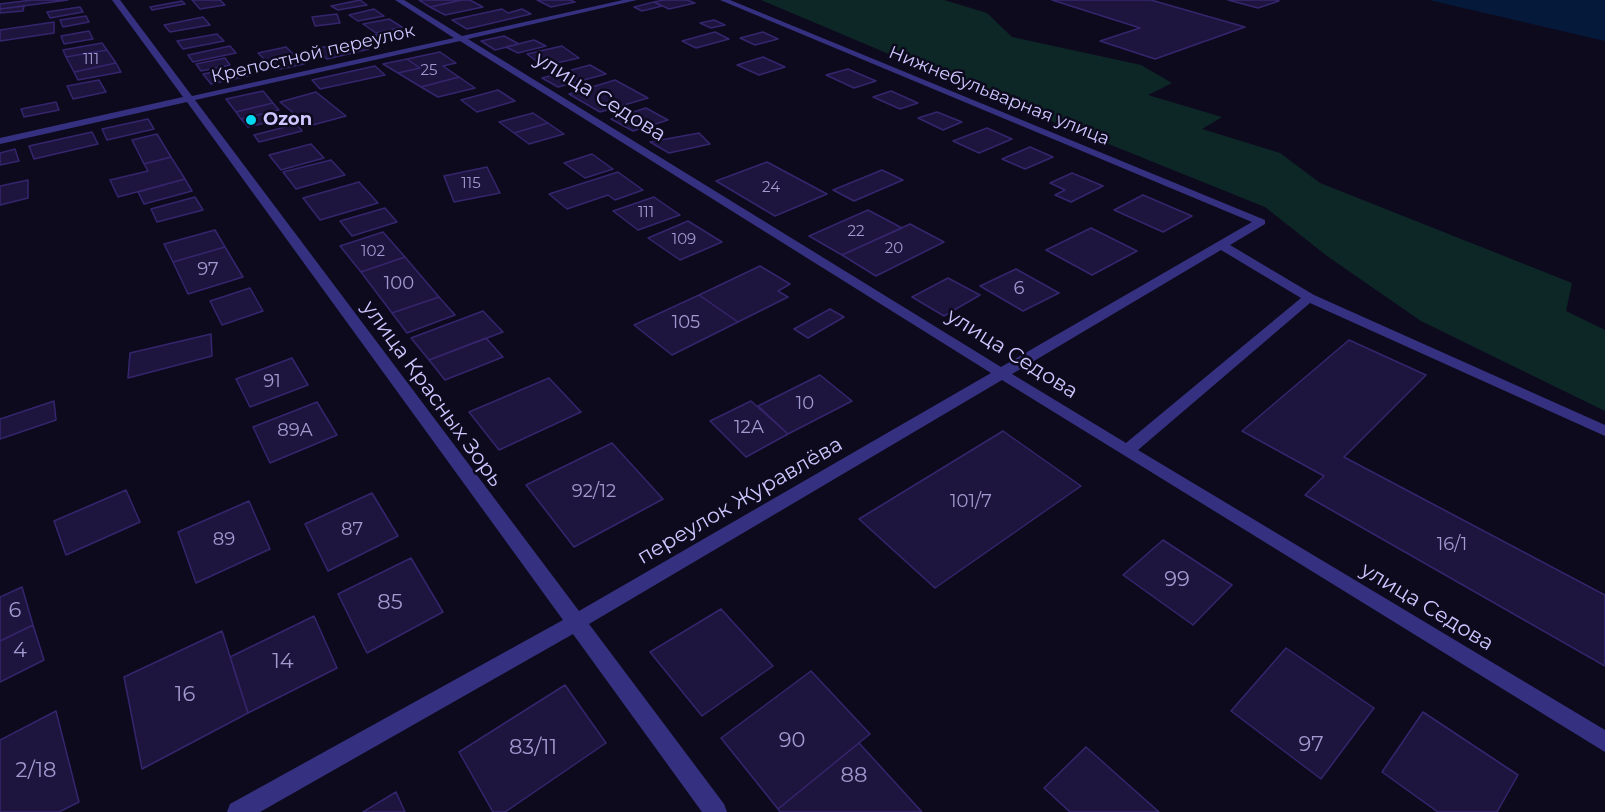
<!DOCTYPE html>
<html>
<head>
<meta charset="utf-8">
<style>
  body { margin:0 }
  canvas { display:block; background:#0d0a1d }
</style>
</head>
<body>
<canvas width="1605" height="812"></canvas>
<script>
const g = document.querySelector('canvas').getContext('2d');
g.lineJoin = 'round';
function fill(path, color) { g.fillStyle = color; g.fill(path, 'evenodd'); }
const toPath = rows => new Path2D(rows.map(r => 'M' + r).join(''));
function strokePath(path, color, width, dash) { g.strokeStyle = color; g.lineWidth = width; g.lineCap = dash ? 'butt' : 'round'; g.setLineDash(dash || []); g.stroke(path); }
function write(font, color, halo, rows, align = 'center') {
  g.font = font + ' Montserrat,sans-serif'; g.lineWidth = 5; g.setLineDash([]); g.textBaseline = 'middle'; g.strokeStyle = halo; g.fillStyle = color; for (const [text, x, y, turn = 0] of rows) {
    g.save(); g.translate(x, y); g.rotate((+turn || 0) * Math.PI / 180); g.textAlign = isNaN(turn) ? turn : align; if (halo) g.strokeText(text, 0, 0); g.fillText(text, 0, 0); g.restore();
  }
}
fill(toPath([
  [761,0,944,0,987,13,1012,37,1141,65,1172,83,1148,95,1222,117,1202,129,1280,153,1320,183,1572,283,1566,311,1605,330,1605,411,1421,321,1327,256,1265,207,972,89]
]), '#0d2727');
fill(toPath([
  [1429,0,1605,0,1605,41]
]), '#05193b');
const building = toPath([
  [32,0,68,0,0,9,0,4,32,0],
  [192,0,220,0,225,5,200,9,192,0],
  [360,0,367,5,338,10,331,6,360,0],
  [419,0,462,0,430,7,419,0],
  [462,0,470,0,483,7,445,15,430,7,462,0],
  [537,0,570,0,575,2,551,7,537,0],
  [664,0,687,0,695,3,669,9,654,2,664,0],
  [1052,0,1151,0,1245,27,1155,59,1100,41,1140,28,1052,0],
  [1228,0,1277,0,1279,1,1258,8,1228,0],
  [182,1,185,4,152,10,150,7,182,1],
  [654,2,662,6,642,11,634,7,654,2],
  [24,6,23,11,0,13,0,9,24,6],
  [80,7,83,12,50,18,47,12,80,7],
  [374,9,384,16,358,21,349,15,374,9],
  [502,9,508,13,522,9,531,14,467,29,452,20,502,9],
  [337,14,340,23,315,26,312,17,337,14],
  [86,16,89,22,63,27,60,20,86,16],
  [203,17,210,25,170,32,164,25,203,17],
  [389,19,402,27,376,33,363,24,389,19],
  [714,20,725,25,711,28,700,23,714,20],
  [54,22,54,33,0,41,0,30,54,22],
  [403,29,411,34,382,40,375,35,403,29],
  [89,31,93,39,64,44,61,36,89,31],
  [715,32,729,39,696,48,682,41,715,32],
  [763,32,778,39,755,45,740,38,763,32],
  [217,34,224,41,183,49,177,41,217,34],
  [504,36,519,44,495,50,481,41,504,36],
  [357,40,369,49,327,59,315,49,357,40],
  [534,40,546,46,518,53,506,47,534,40],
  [102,43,107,50,66,57,63,50,102,43],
  [230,46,236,53,193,62,188,55,230,46],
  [562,46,579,58,543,66,527,54,562,46],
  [286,47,304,64,275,70,258,53,286,47],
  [107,50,116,63,74,72,66,57,107,50],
  [440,52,456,63,443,66,459,77,421,87,398,73,420,68,407,59,440,52],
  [763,57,785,67,759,75,737,65,763,57],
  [225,58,230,65,201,71,196,64,225,58],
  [407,59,420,68,398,73,383,64,407,59],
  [116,63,121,72,78,80,74,72,116,63],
  [590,65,606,74,558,87,542,78,590,65],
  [243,66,252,75,211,84,203,74,243,66],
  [375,66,385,75,320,89,312,80,375,66],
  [848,69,876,81,854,88,826,75,848,69],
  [459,77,475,88,438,97,421,87,459,77],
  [99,80,106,92,73,99,67,86,99,80],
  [615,80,648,98,600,112,569,94,615,80],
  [498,90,515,101,477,112,461,100,498,90],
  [263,91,273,103,236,112,226,99,263,91],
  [891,91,918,103,900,109,873,97,891,91],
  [316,92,346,116,309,126,280,102,316,92],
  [56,102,59,110,24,117,21,109,56,102],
  [273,103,279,110,241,119,236,112,273,103],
  [646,108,668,120,633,131,611,119,646,108],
  [274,111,281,119,248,127,241,119,274,111],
  [937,112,962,122,943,130,918,118,937,112],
  [533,113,548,123,514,133,499,122,533,113],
  [148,119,154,129,107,140,102,129,148,119],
  [548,123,564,134,529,144,514,133,548,123],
  [297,124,302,131,259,142,254,135,297,124],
  [987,128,1012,139,979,153,953,141,987,128],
  [92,132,98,144,34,159,29,146,92,132],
  [699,133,710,144,669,153,650,142,699,133],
  [157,134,171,157,144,164,132,140,157,134],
  [311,144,324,158,281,170,269,155,311,144],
  [1030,147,1053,157,1025,169,1002,159,1030,147],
  [15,149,19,161,0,165,0,153,15,149],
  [592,154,613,169,585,178,564,163,592,154],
  [171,157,185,179,118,197,110,180,148,171,144,164,171,157],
  [331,160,345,175,296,189,283,172,331,160],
  [767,162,827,194,775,216,716,181,767,162],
  [487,167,500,193,454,202,444,176,487,167],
  [882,170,903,180,854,201,833,190,882,170],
  [618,172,643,190,615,200,608,195,567,209,549,194,618,172],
  [1072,173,1103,186,1071,202,1055,195,1065,190,1050,183,1072,173],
  [185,179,192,191,144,204,138,192,185,179],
  [28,180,28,198,0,205,0,186,28,180],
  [359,182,378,203,320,220,303,198,359,182],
  [1143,195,1192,216,1163,232,1114,210,1143,195],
  [195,197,203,210,157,222,151,209,195,197],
  [654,197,680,215,638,230,613,211,654,197],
  [385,208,397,222,352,236,340,221,385,208],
  [868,210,902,228,842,255,809,236,868,210],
  [688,221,722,242,680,260,648,238,688,221],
  [910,224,944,242,876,276,842,255,910,224],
  [1091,228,1137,251,1092,275,1046,250,1091,228],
  [215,230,225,247,173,262,164,244,215,230],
  [383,232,405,257,361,272,340,246,383,232],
  [225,247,243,277,188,294,173,262,225,247],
  [405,257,439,297,392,313,361,272,405,257],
  [760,266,790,284,778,291,788,297,738,322,699,295,760,266],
  [1016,269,1059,293,1023,311,980,286,1016,269],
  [948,278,980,295,944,316,912,297,948,278],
  [250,288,263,311,222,325,210,301,250,288],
  [699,295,738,322,672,355,634,325,699,295],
  [439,297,455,315,407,333,392,313,439,297],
  [830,309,844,317,808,338,794,329,830,309],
  [483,311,503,332,429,360,411,338,483,311],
  [211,334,212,356,128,378,130,353,211,334],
  [486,338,503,357,445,380,429,360,486,338],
  [1349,340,1426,375,1344,457,1605,595,1605,666,1305,495,1324,476,1242,431,1349,340],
  [292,358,308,385,250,407,236,379,292,358],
  [820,375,852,401,788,434,758,406,820,375],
  [549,378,581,412,499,450,469,412,549,378],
  [54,401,56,420,0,439,0,419,54,401],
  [751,401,788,434,746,457,710,421,751,401],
  [317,402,337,435,270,463,253,427,317,402],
  [1003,431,1081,486,935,588,859,519,1003,431],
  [612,443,663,499,574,547,526,485,612,443],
  [126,490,140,522,66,555,54,521,126,490],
  [372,493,398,536,328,571,305,524,372,493],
  [249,501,270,549,196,583,178,532,249,501],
  [1163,540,1232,585,1193,625,1123,575,1163,540],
  [411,558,443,612,367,653,338,594,411,558],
  [22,587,33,625,0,641,0,597,22,587],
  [721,609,773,666,702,716,650,652,721,609],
  [314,616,337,668,248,713,230,657,314,616],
  [33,625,44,660,0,682,0,641,33,625],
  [222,631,248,713,142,769,124,677,222,631],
  [1286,648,1374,708,1321,779,1231,711,1286,648],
  [811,671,870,734,778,809,721,738,811,671],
  [565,685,606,743,505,812,493,812,459,752,565,685],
  [56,711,79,802,59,812,0,812,0,740,56,711],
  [1423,712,1518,775,1497,812,1438,812,1382,772,1423,712],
  [859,743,922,812,780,812,778,809,859,743],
  [1086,747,1159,812,1070,812,1044,788,1086,747],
  [396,792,405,812,363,812,396,792]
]);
fill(building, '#1e153f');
strokePath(building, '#34256d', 1.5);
fill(toPath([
  [112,0,120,0,192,96,454,38,395,0,404,0,462,36,623,0,637,0,468,39,1001,367,1252,222,720,0,730,0,1265,220,1265,224,1230,245,1314,295,1605,425,1605,436,1310,303,1138,450,1605,730,1605,752,1002,380,589,624,724,804,727,812,702,812,573,634,260,812,227,812,230,804,563,620,187,102,0,144,0,138,183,97,112,0],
  [460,41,991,373,579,611,195,100,460,41],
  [1221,250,1301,298,1126,443,1012,374,1221,250]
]), '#353180');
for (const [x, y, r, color] of [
  [251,120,6,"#00d9f1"]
]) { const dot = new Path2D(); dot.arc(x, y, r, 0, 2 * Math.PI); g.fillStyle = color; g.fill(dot); strokePath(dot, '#0d0a1d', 2); }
write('15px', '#a19acf', null, [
  ["111",91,60],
  ["25",429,71],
  ["115",471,184],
  ["24",771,188],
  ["111",646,213],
  ["22",856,232],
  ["109",684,240],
  ["20",894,249],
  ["102",373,252]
]);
write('18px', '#cdc6ff', '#0d0a1d', [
  ["Крепостной переулок",313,54,-13],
  ["Нижнебульварная улица",999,96,22]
]);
write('bold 18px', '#cdc6ff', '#0d0a1d', [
  ["Ozon",263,120]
], 'left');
write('18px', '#a19acf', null, [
  ["97",208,270],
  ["100",399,284],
  ["6",1019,289],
  ["105",686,323],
  ["91",272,382],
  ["10",805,404],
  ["12А",749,428],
  ["89А",295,431],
  ["92/12",594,492],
  ["101/7",971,502],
  ["87",352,530],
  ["89",224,540],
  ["16/1",1452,545]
]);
write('21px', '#cdc6ff', '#0d0a1d', [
  ["улица Седова",600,97,32],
  ["улица Седова",1012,354,32],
  ["улица Красных Зорь",432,394,54],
  ["переулок Журавлёва",740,501,-30],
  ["улица Седова",1427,607,31]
]);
write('21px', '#a19acf', null, [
  ["99",1177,580],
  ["85",390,603],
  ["6",15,611],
  ["4",20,651],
  ["14",283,662],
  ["16",185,695],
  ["90",792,741],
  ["97",1311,745],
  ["83/11",533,748],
  ["2/18",36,771],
  ["88",854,776]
]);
</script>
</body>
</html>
